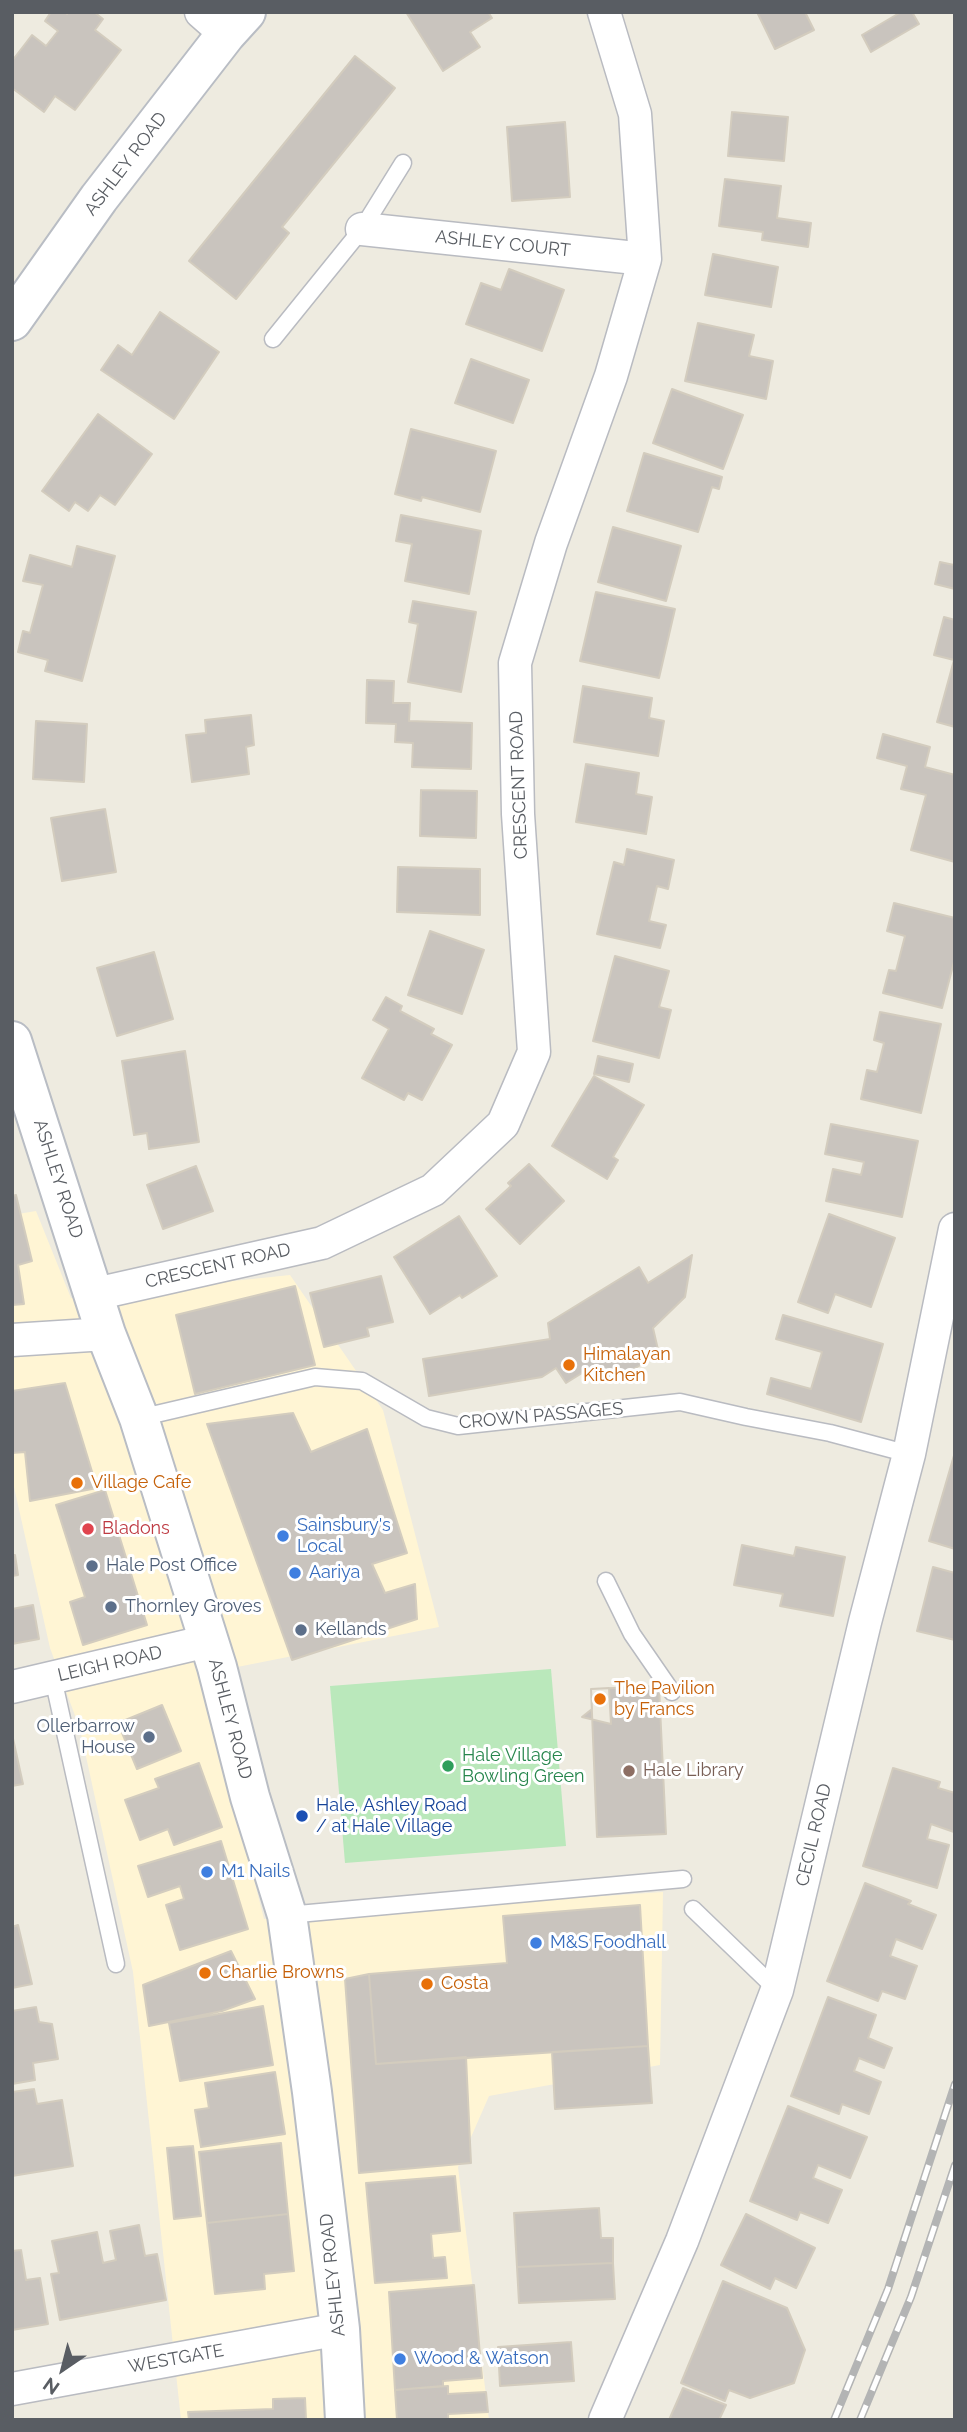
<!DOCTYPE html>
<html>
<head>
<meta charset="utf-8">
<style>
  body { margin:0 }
  #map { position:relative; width:967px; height:2432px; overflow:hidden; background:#eeebe0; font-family:Raleway,sans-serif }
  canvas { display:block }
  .frame { position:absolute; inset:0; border:14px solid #595d63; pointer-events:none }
  .north { position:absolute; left:28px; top:2334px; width:70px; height:70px; -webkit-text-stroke:5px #fff; paint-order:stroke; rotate:215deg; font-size:19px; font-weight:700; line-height:28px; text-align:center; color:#595d63 }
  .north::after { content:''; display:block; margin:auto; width:24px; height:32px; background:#595d63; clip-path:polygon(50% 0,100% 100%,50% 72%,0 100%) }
</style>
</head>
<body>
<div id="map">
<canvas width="967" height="2432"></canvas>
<div class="frame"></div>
<div class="north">N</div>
</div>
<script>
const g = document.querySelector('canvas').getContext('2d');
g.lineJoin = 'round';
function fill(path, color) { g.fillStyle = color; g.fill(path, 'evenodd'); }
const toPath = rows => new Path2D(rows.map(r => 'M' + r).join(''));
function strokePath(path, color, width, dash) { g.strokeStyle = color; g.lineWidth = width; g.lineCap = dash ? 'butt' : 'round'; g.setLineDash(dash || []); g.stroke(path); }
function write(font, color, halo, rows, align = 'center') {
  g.font = font + ' Raleway,sans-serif'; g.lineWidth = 6; g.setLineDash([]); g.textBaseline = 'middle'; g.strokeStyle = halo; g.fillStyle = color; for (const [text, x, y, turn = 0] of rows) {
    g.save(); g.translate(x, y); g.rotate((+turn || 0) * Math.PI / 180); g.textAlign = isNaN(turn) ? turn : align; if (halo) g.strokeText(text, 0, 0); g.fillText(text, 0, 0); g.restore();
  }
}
fill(toPath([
  [36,1211,71,1298,290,1275,383,1410,439,1627,202,1674,264,1919,663,1892,660,2065,489,2096,458,2167,489,2420,181,2420,133,1972,80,1729,50,1648,12,1478,12,1215]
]), '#fff5d4');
fill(toPath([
  [551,1669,566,1846,345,1863,330,1686]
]), '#bae8bb');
const building = toPath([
  [51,12,65,12,67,14,69,12,94,12,103,19,95,30,121,50,75,110,55,96,44,112,12,88,12,61,32,35,46,46,58,31,45,21,51,12],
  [406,12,488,12,492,18,470,32,480,47,443,71,406,12],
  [757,12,805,12,814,30,775,49,757,12],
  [901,12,912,12,919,24,871,52,862,35,901,12],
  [355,56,395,88,282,227,289,233,236,299,189,261,355,56],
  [732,112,788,117,784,161,728,156,732,112],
  [565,122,570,197,512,201,507,127,565,122],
  [725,179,781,186,777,218,811,223,808,247,762,240,763,232,719,226,725,179],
  [713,254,778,267,771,307,705,295,713,254],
  [509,269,564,290,542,351,466,324,481,283,501,290,509,269],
  [160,312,219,352,174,419,101,370,118,345,132,355,160,312],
  [698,323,754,335,749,356,773,361,766,399,685,381,698,323],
  [471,359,529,380,513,423,455,403,471,359],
  [672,389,743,415,723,469,653,443,672,389],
  [98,414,152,454,115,505,100,495,88,511,75,502,69,511,42,491,98,414],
  [411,429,496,451,480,512,422,497,421,501,395,494,411,429],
  [644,453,722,477,719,489,712,487,698,532,627,511,644,453],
  [401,515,481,531,469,594,405,581,412,544,396,541,401,515],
  [613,527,681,546,666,601,598,582,613,527],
  [77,546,115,556,82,681,45,671,48,660,18,652,23,631,30,633,43,585,23,581,30,555,72,567,77,546],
  [955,560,955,589,935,584,940,562,954,565,955,560],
  [596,592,675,609,659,678,580,661,596,592],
  [413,601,476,612,461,692,408,682,418,624,409,622,413,601],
  [944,617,955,620,955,727,937,722,954,660,934,655,944,617],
  [367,680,394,681,393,703,410,703,409,721,472,723,471,769,412,767,413,743,395,742,396,724,366,723,367,680],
  [583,686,652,698,649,718,664,721,658,756,574,742,583,686],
  [251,715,254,745,246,747,249,774,192,782,186,735,206,733,205,720,251,715],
  [36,721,87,724,84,782,33,779,36,721],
  [883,734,930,747,925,767,955,775,955,862,911,850,926,795,901,789,907,766,877,758,883,734],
  [586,764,639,773,636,794,652,797,646,834,576,822,586,764],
  [421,790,477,791,476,838,420,836,421,790],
  [105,809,116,872,62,881,51,818,105,809],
  [627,849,674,860,668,889,657,886,649,921,666,925,660,948,597,934,614,862,624,865,627,849],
  [398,867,480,869,480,915,397,912,398,867],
  [894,903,955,918,955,958,942,1008,883,993,889,970,896,971,905,936,887,931,894,903],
  [430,931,484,950,462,1014,408,995,430,931],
  [154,952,173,1019,117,1036,97,968,154,952],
  [615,956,669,971,659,1007,671,1010,659,1058,593,1041,615,956],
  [386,997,402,1006,400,1011,434,1029,431,1034,452,1045,422,1100,408,1093,404,1100,362,1078,389,1029,373,1020,386,997],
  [880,1012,941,1024,921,1113,861,1099,867,1070,877,1072,884,1043,874,1040,880,1012],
  [185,1051,199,1142,149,1149,147,1133,134,1135,122,1061,185,1051],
  [598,1056,633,1064,629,1082,594,1074,598,1056],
  [594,1076,644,1105,613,1157,618,1160,607,1179,552,1146,594,1076],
  [831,1124,918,1141,902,1217,826,1201,833,1169,861,1175,864,1162,825,1154,831,1124],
  [529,1164,564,1201,520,1244,486,1209,511,1186,508,1183,529,1164],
  [196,1166,213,1211,163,1229,147,1185,196,1166],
  [16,1195,32,1261,18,1265,24,1304,12,1305,12,1196,16,1195],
  [829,1214,895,1238,871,1307,835,1294,828,1313,798,1302,829,1214],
  [459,1216,497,1276,462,1298,460,1295,430,1314,394,1257,459,1216],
  [692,1255,685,1297,653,1328,659,1354,627,1373,604,1379,595,1365,566,1383,556,1368,542,1377,429,1396,423,1359,550,1339,548,1323,639,1267,648,1283,692,1255],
  [381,1276,393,1322,367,1328,369,1336,324,1347,310,1293,381,1276],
  [295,1286,315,1365,195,1394,176,1315,295,1286],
  [783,1315,883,1344,861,1422,767,1394,771,1378,811,1389,822,1352,776,1339,783,1315],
  [65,1383,97,1488,30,1501,25,1452,12,1453,12,1391,65,1383],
  [293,1413,311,1452,367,1429,407,1553,372,1564,385,1593,415,1584,417,1619,292,1660,207,1424,293,1413],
  [955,1452,955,1549,929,1541,955,1452],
  [105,1490,147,1625,83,1645,70,1602,85,1597,56,1505,105,1490],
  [742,1545,794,1556,796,1547,845,1557,833,1616,780,1606,783,1594,734,1585,742,1545],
  [12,1555,15,1555,18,1575,12,1576,12,1555],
  [933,1567,955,1573,955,1640,917,1631,933,1567],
  [33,1605,39,1639,12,1644,12,1609,33,1605],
  [659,1686,666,1834,597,1837,591,1689,659,1686],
  [609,1688,611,1724,582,1717,592,1709,591,1689,609,1688],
  [162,1705,181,1751,137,1769,118,1723,162,1705],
  [12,1734,23,1784,12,1786,12,1734],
  [199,1763,222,1827,174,1845,168,1829,140,1840,125,1800,159,1788,155,1779,199,1763],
  [893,1768,940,1782,938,1788,955,1793,954,1832,931,1824,927,1839,949,1845,937,1888,863,1866,893,1768],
  [221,1841,248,1929,180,1950,166,1905,184,1899,180,1886,148,1897,138,1866,221,1841],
  [865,1883,911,1901,908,1904,936,1915,922,1949,896,1939,890,1956,917,1966,905,1999,882,1991,878,2001,827,1981,865,1883],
  [640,1905,648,2046,376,2064,369,1974,507,1963,503,1916,640,1905],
  [18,1925,32,1984,12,1988,12,1927,18,1925],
  [231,1951,255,1999,222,2011,149,2026,143,1985,231,1951],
  [369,1974,376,2064,466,2057,471,2163,359,2173,345,1979,369,1974],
  [828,1997,876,2015,868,2038,892,2048,884,2068,859,2058,854,2071,881,2082,869,2114,842,2104,839,2114,791,2096,828,1997],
  [263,2006,273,2065,180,2081,169,2023,263,2006],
  [36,2007,39,2022,52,2024,58,2059,33,2063,35,2080,12,2084,12,2011,36,2007],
  [648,2046,652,2103,555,2109,552,2052,648,2046],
  [275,2072,285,2134,201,2147,195,2110,209,2108,205,2083,275,2072],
  [34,2089,37,2104,62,2100,73,2166,12,2176,12,2092,34,2089],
  [788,2106,867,2137,850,2178,818,2165,813,2178,842,2190,828,2223,800,2212,797,2220,750,2201,788,2106],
  [281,2143,288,2214,207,2223,199,2152,281,2143],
  [193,2146,201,2216,174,2219,167,2148,193,2146],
  [455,2176,460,2231,431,2234,433,2258,445,2257,447,2278,375,2283,366,2183,455,2176],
  [599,2208,601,2238,613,2238,613,2263,517,2267,514,2213,599,2208],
  [288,2214,294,2271,264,2274,265,2289,215,2294,207,2223,288,2214],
  [746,2214,815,2248,796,2288,775,2278,770,2289,721,2265,746,2214],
  [139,2225,145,2256,157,2254,166,2300,60,2320,51,2274,59,2273,52,2241,97,2232,103,2263,116,2260,110,2231,139,2225],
  [21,2250,26,2280,40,2278,48,2324,12,2330,12,2251,21,2250],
  [613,2263,615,2299,519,2303,517,2267,613,2263],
  [723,2281,787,2308,805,2350,794,2383,750,2398,729,2390,725,2401,681,2383,723,2281],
  [474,2285,482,2378,443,2381,443,2386,395,2390,389,2292,474,2285],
  [571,2342,574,2381,500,2386,498,2347,571,2342],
  [448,2386,448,2394,486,2392,488,2412,448,2414,448,2420,397,2420,395,2390,448,2386],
  [683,2388,726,2405,719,2420,669,2420,683,2388],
  [305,2398,306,2420,189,2420,188,2412,273,2409,273,2399,305,2398]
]);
fill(building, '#c9c4be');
strokePath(building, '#d3ccbe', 2);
const lane = toPath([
  [273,339,362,229,403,163],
  [139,1418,315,1377,362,1381,426,1418,458,1426,680,1402,746,1417,830,1433,909,1454],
  [606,1581,632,1634,672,1692],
  [53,1678,116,1964],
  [693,1909,777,1990],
  [287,1915,683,1879]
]);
const street = toPath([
  [201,12,226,34],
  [362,229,645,259],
  [95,1294,322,1243,433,1190,503,1124,534,1052,518,814,515,663,551,543,611,376,645,259,635,114,604,12],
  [12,1340,106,1334],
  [12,1687,208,1641],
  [12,2389,340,2329],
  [605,2420,682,2241,777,1990,865,1622,909,1454,955,1229]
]);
const secondary = toPath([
  [12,321,99,198,226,34,246,12],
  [12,1041,106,1334,139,1418,217,1667,250,1797,287,1915,312,2092,340,2329,345,2420]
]);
strokePath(lane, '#b9bbc1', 19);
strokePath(street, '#b9bbc1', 35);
strokePath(secondary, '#b9bdc4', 42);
strokePath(lane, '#fff', 16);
strokePath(street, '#fff', 32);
strokePath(secondary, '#fff', 38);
const rail = toPath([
  [834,2420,888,2289,955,2084],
  [860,2420,911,2297,955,2165]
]);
strokePath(rail, '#b3b4b4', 8);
strokePath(rail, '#fff', 5, [16]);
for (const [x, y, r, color] of [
  [569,1365,7,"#e8710a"],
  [77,1483,7,"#e8710a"],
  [88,1529,7,"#e0444e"],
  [283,1536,7,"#3f7fe0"],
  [92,1566,7,"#5c6f8a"],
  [295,1573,7,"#3f7fe0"],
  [111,1607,7,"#5c6f8a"],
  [301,1630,7,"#5c6f8a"],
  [600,1699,7,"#e8710a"],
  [149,1737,7,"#5c6f8a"],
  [448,1766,7,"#2e9e5b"],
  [629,1771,7,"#8d6e63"],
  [302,1816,7,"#1a4fb4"],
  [207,1872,7,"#3f7fe0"],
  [536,1943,7,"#3f7fe0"],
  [205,1973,7,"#e8710a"],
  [427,1984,7,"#e8710a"],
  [400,2359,7,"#3f7fe0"]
]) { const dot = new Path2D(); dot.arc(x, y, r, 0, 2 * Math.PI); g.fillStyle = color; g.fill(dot); strokePath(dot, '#fff', 2.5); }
write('18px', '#595d63', '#fff', [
  ["ASHLEY ROAD",126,164,-53],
  ["ASHLEY COURT",503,244,6],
  ["CRESCENT ROAD",519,785,-92],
  ["ASHLEY ROAD",58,1179,72],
  ["CRESCENT ROAD",218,1266,-13],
  ["CROWN PASSAGES",541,1416,-5],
  ["LEIGH ROAD",110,1664,-13],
  ["ASHLEY ROAD",230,1719,75],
  ["CECIL ROAD",814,1835,-77],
  ["ASHLEY ROAD",333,2275,-96],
  ["WESTGATE",176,2359,-10]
]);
write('18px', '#c56008', '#fff', [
  ["Himalayan",583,1355],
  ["Kitchen",583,1376],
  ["Village Cafe",91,1483],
  ["The Pavilion",614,1689],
  ["by Francs",614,1710],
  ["Charlie Browns",219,1973],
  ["Costa",441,1984]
], 'left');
write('18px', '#366cbe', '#fff', [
  ["Sainsbury's",297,1526],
  ["Local",297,1547],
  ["Aariya",309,1573],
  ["M1 Nails",221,1872],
  ["M&S Foodhall",550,1943],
  ["Wood & Watson",414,2359]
], 'left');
write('18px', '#be3a42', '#fff', [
  ["Bladons",102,1529]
], 'left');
write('18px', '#4e5e75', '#fff', [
  ["Hale Post Office",106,1566],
  ["Thornley Groves",125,1607],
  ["Kellands",315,1630],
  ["Ollerbarrow",135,1727,"right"],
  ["House",135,1748,"right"]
], 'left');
write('18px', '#27864d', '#fff', [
  ["Hale Village",462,1756],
  ["Bowling Green",462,1777]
], 'left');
write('18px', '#785e54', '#fff', [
  ["Hale Library",643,1771]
], 'left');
write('18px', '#164399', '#fff', [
  ["Hale, Ashley Road",316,1806],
  ["/ at Hale Village",316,1827]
], 'left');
</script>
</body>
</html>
